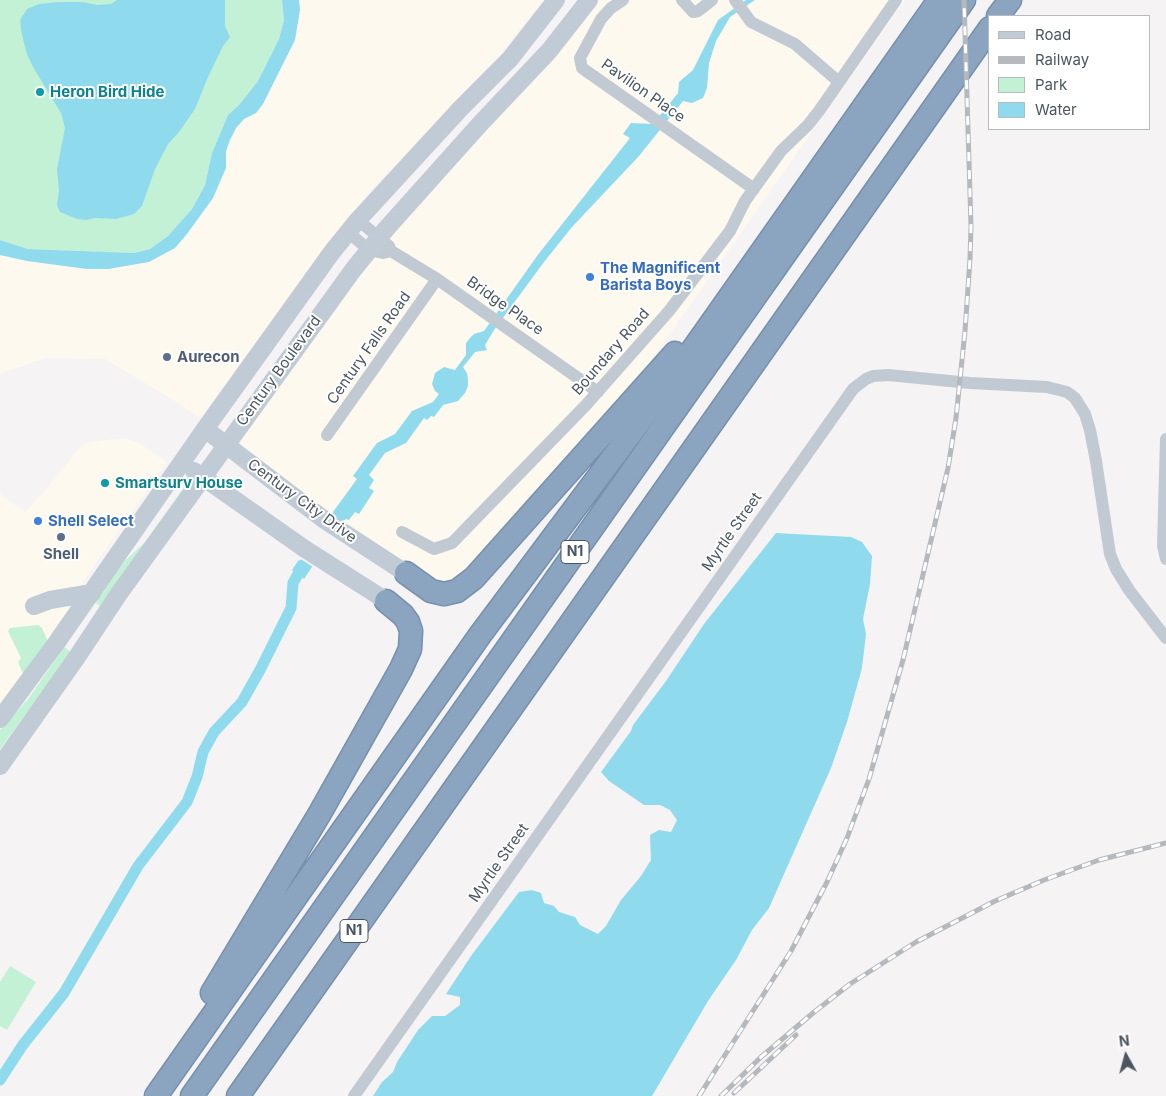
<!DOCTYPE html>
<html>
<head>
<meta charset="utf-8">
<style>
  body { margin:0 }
  #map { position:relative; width:1166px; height:1096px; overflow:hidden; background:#f5f3f3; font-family:Inter,sans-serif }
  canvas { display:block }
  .legend { position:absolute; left:988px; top:15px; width:162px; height:115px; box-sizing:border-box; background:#fff; border:1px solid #b7bbc0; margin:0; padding:6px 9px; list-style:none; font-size:15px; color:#4a5661 }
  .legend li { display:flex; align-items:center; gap:10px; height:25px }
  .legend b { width:25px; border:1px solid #b7bbc0 }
  .north { position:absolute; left:1101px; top:1031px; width:50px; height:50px; -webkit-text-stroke:4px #fff; paint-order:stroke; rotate:353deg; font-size:14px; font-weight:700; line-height:20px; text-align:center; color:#4a5661 }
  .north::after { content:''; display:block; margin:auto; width:18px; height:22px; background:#4a5661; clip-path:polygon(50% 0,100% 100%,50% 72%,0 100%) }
</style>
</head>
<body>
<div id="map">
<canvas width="1166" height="1096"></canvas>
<ul class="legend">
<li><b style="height:6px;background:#c1cbd6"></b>Road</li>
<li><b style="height:6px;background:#b5b8bd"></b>Railway</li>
<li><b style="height:14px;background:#c3f1d5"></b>Park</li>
<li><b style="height:14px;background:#90daee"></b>Water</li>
</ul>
<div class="north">N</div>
</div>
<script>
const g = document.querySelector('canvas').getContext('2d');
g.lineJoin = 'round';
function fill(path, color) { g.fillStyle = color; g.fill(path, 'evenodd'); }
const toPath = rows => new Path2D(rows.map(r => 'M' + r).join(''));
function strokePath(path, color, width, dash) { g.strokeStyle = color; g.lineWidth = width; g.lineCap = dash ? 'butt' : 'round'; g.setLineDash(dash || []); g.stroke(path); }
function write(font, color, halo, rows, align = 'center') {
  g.font = font + ' Inter,sans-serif'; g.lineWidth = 4; g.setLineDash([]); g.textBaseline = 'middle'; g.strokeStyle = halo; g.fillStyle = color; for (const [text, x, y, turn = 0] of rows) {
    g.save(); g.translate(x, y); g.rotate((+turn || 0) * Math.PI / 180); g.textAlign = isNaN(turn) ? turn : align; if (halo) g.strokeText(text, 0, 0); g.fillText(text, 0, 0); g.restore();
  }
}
fill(toPath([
  [299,0,544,0,502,52,365,197,326,247,200,418,178,403,105,359,45,358,0,374,0,255,27,261,87,269,108,269,226,168,226,151,236,128,244,119,256,113,263,104,295,40,300,10],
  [593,0,905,0,645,369,461,575,450,580,441,581,430,578,411,563,402,559,395,559,330,514,237,444,356,273],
  [114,439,127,439,137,442,167,462,87,576,65,617,0,711,0,494,25,512,43,493,78,450,86,443]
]), '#fdf9ef');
fill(toPath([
  [0,0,282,0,284,20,279,39,258,81,239,105,228,115,212,153,205,185,192,209,168,236,150,249,134,253,28,249,0,240],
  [182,490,185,493,100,606,92,600,107,578,145,542],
  [38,625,42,628,48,642,24,676,18,662,21,658,8,631,10,628],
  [64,647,71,652,0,749,0,730,29,698],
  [10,966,36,982,7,1030,0,1026,0,982]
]), '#c3f1d5');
fill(toPath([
  [117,0,225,0,225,26,230,37,223,46,208,77,195,109,179,132,168,144,155,169,142,206,134,214,116,219,95,218,86,220,77,219,60,212,57,205,59,191,57,169,65,128,61,113,33,67,27,54,22,35,20,20,27,9,39,4,59,2,83,2,97,5,111,4],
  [282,0,299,0,300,10,295,40,263,104,256,113,244,119,236,128,230,140,226,151,226,168,213,198,187,234,175,248,149,262,108,269,87,269,27,261,0,255,0,240,28,249,134,253,150,249,168,236,192,209,205,185,212,153,228,115,239,105,258,81,279,39,284,20],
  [746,0,755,0,730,17,716,41,709,63,707,88,703,98,692,103,683,101,639,156,572,227,544,262,494,330,485,345,487,350,475,352,463,367,467,373,468,380,468,386,465,393,458,401,443,405,434,417,431,416,427,420,424,418,406,443,385,453,369,475,374,480,369,488,374,491,359,514,355,512,349,520,346,519,342,522,304,579,292,570,298,561,302,559,332,516,333,512,357,479,353,476,377,443,395,434,412,411,433,402,439,394,435,391,432,384,435,373,444,367,455,370,466,355,466,343,470,338,474,334,484,331,537,256,630,138,623,134,631,123,653,124,678,93,679,82,693,70,718,20],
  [776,533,851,537,862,542,872,556,870,584,863,619,866,634,862,668,847,722,831,768,769,908,752,930,736,960,708,1001,652,1096,373,1096,382,1082,393,1072,397,1062,418,1030,432,1016,445,1016,460,1005,460,997,446,994,471,956,519,892,532,890,541,893,544,903,554,906,559,912,575,917,580,925,598,934,606,926,621,900,641,876,651,860,650,835,659,830,671,832,677,820,670,810,660,805,644,805,609,781,601,772,631,731,633,725,666,681,704,624]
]), '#90daee');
fill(toPath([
  [330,514,344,524,313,567,299,558]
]), '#f5f3f3');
strokePath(toPath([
  [0,1080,22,1046,64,993,138,866,187,802,197,777,203,752,214,732,242,702,260,670,291,608,293,583,298,574]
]), '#90daee', 11);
const motorway = toPath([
  [998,16,1010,0],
  [406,573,431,591,444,594,457,591,474,578,675,353],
  [212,993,320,813,401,669,410,649,411,631,408,622,403,615,386,601],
  [156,1096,480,635,679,369,939,0],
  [192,1096,964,0],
  [238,1096,990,28]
]);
strokePath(motorway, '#7690ad', 25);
strokePath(toPath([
  [623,0,611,8,601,19,580,58,582,68,754,189],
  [682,0,693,12,698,11,712,0],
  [735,0,751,22,795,44,839,82],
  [358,220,389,246,391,251,437,279,598,392],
  [348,232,369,250,383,253,391,251],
  [327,435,437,279],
  [1166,439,1163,546,1166,559],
  [402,532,434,549,452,543,586,405,669,311,730,231,745,201,781,151,808,125,819,111,896,0],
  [354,1096,853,389,866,379,873,376,888,375,970,383,1047,387,1067,392,1075,398,1085,414,1090,430,1096,461,1110,554,1116,569,1129,590,1166,638]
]), '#c1cad2', 12);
strokePath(toPath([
  [205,429,326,521,401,570],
  [194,471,305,549,382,598],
  [34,606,50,600,92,593],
  [0,719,57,642,205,429,332,252,358,220,461,108,510,59,556,0],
  [0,766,77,657,118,595,353,270,386,229,480,124,549,51,589,0]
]), '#c1cbd6', 18);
strokePath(motorway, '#8ba5c1', 22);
const rail = toPath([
  [734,1093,796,1035],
  [699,1096,791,951,827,882,847,838,869,779,903,660,948,468,956,418,965,331,970,259,971,226,964,0],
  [721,1096,761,1057,813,1013,850,984,916,942,995,901,1044,880,1099,860,1166,843]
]);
strokePath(rail, '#b5b8bd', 5);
strokePath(rail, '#fff', 3, [9]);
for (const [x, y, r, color] of [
  [40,92,5,"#0f9aa8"],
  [590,277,5,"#3f7fe0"],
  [167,357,5,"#5c6f8a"],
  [105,483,5,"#0f9aa8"],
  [38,521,5,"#3f7fe0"],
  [61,537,5,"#5c6f8a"]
]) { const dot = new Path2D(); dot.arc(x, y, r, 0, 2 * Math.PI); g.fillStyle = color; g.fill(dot); strokePath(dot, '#fff', 2); }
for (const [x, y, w] of [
  [575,552,28],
  [354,931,28]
]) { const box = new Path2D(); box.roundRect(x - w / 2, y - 11.5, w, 23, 4); g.fillStyle = '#fff'; g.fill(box); strokePath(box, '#4a5661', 1); }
write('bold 14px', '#4a5661', null, [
  ["N1",575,552],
  ["N1",354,931]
]);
write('15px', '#4a5661', '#fff', [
  ["Pavilion Place",643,91,35],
  ["Bridge Place",505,306,35],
  ["Century Falls Road",369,348,-55],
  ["Boundary Road",611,352,-49],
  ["Century Boulevard",279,371,-54],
  ["Century City Drive",302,501,36],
  ["Myrtle Street",732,532,-55],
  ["Myrtle Street",499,863,-55]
]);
write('bold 15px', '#0d838f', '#fff', [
  ["Heron Bird Hide",50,92],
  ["Smartsurv House",115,483]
], 'left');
write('bold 15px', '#366cbe', '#fff', [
  ["The Magnificent",600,268],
  ["Barista Boys",600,285],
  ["Shell Select",48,521]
], 'left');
write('bold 15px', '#4e5e75', '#fff', [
  ["Aurecon",177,357],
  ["Shell",61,554,"center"]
], 'left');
</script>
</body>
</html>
